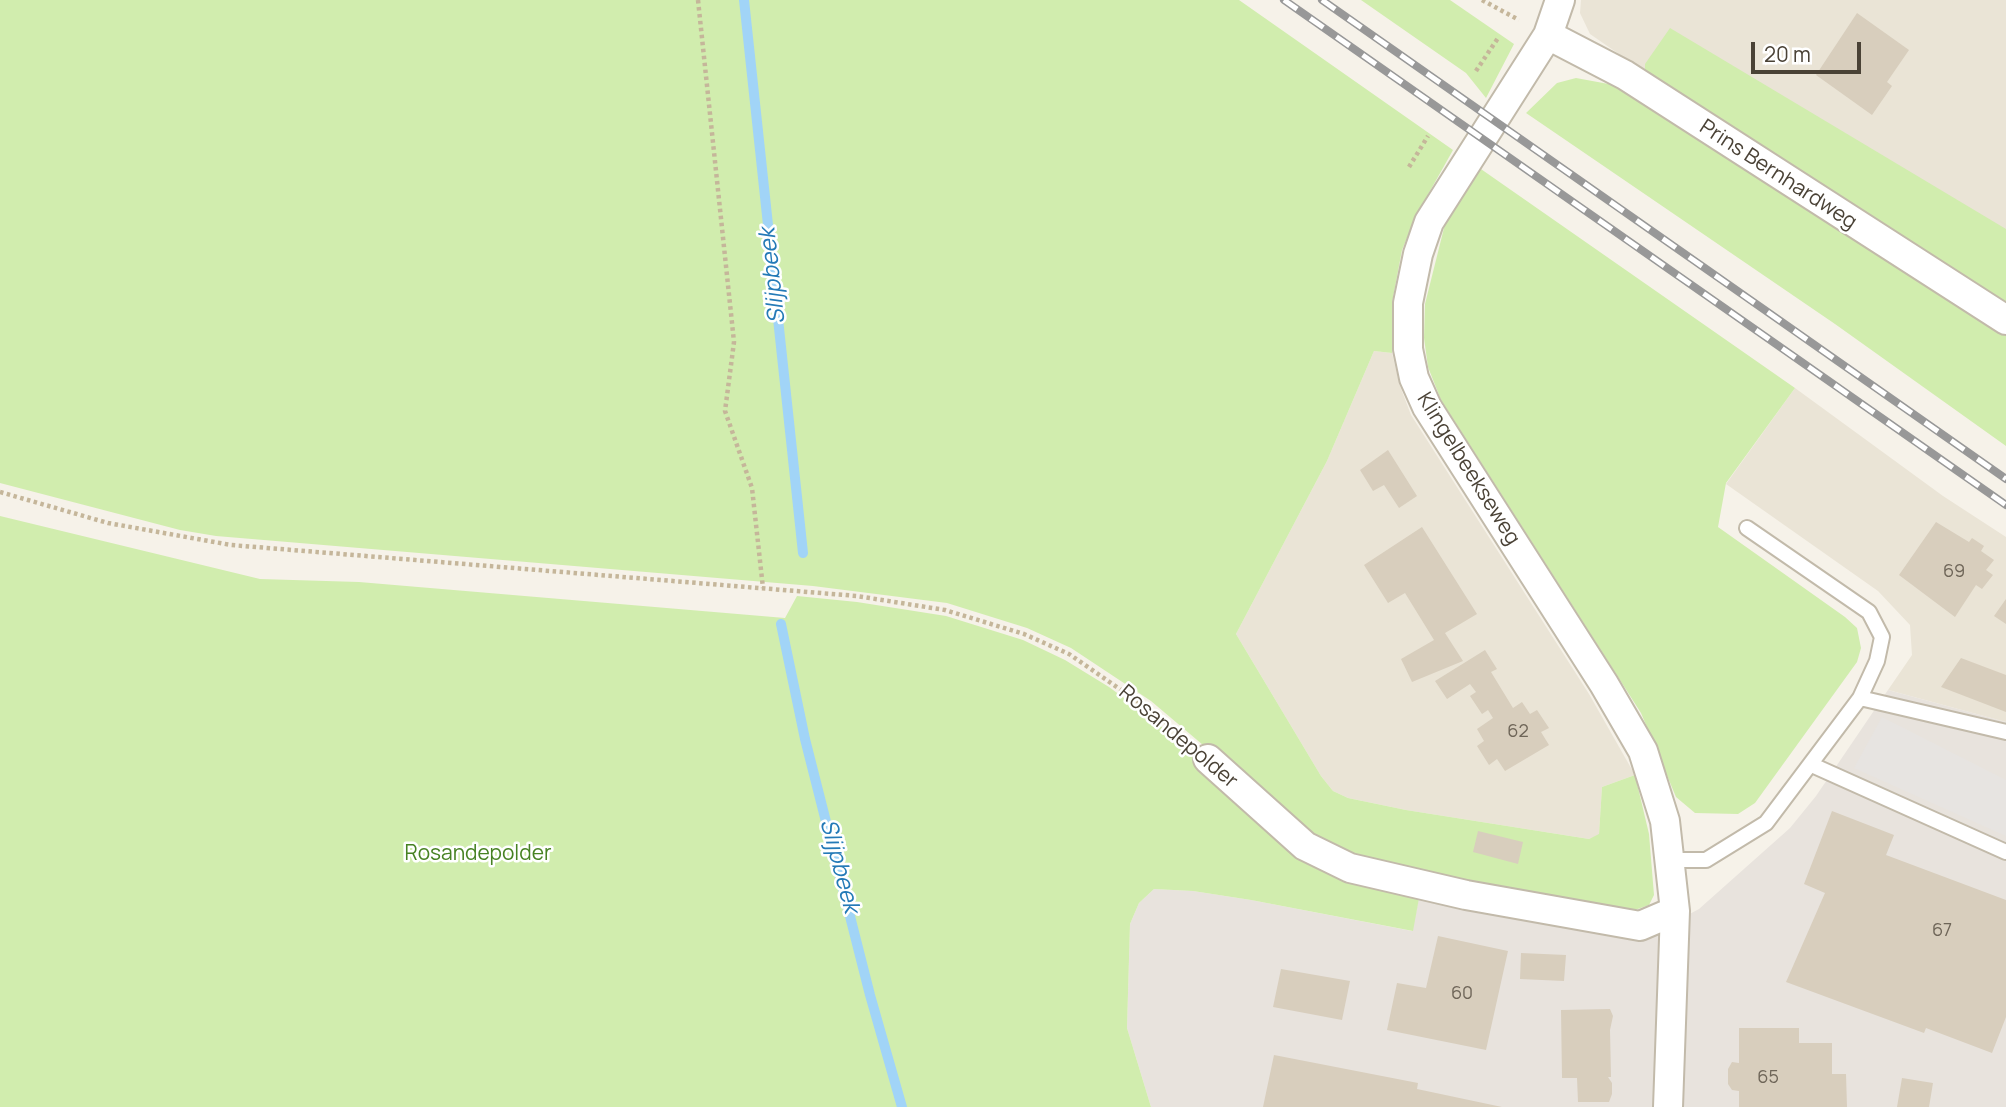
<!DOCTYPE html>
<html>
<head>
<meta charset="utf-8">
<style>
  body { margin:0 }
  #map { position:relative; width:2006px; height:1107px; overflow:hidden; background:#f6f2e9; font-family:Manrope,sans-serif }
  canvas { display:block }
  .scale { position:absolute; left:1751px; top:42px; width:110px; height:32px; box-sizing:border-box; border:4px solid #4a4236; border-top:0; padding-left:9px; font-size:21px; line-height:24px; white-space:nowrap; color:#4a4236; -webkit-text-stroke:5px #fff; paint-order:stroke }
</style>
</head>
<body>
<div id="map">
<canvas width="2006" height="1107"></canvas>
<div class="scale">20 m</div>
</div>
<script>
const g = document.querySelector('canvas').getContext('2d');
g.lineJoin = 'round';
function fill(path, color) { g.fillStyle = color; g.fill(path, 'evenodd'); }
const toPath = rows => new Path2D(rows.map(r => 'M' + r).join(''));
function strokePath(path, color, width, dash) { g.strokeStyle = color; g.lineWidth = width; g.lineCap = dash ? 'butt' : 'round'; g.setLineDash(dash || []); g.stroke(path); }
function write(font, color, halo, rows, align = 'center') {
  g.font = font + ' Manrope,sans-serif'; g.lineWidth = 5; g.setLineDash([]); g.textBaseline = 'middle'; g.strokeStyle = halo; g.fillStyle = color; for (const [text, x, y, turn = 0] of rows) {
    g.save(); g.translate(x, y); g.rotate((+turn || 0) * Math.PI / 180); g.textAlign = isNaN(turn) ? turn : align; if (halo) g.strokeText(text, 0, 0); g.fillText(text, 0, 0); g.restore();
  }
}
fill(toPath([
  [1581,0,2006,0,2006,300,1726,128,1590,34,1580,13],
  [1374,351,1392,353,1400,386,1411,415,1589,694,1635,775,1602,787,1599,835,1589,839,1406,810,1348,798,1333,791,1321,776,1236,634,1327,461],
  [1795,388,1943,496,2006,537,2006,722,1888,690,1912,655,1910,625,1878,591,1726,484]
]), '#eae4d6');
fill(toPath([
  [1888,690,2006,722,2006,1107,1151,1107,1127,1028,1130,924,1139,903,1154,889,1193,891,1251,900,1412,931,1420,893,1643,939,1699,909,1790,828,1816,796]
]), '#e8e3dd');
fill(toPath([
  [0,0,1239,0,1453,150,1416,216,1402,250,1392,303,1392,353,1374,351,1327,461,1236,634,1321,776,1333,791,1348,798,1406,810,1589,839,1599,834,1602,787,1635,775,1649,834,1654,895,1649,905,1635,910,1495,887,1327,850,1151,701,1071,648,1027,628,947,603,813,586,216,536,180,530,0,483],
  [1361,0,1450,0,1514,44,1486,98,1466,73],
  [1670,28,2006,229,2006,305,1645,73,1645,64],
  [1576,78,1614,85,2006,332,2006,446,1835,324,1526,113,1557,83],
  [1478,167,1795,388,1726,483,1718,527,1845,617,1857,628,1861,648,1857,662,1755,803,1738,814,1695,813,1676,797,1641,713,1441,400,1428,367,1424,338,1425,304,1446,220],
  [0,516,260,579,359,582,785,618,797,596,857,602,946,616,1023,640,1065,660,1109,687,1154,720,1245,804,1420,893,1413,931,1251,900,1193,891,1154,889,1139,903,1130,924,1127,1028,1151,1107,0,1107]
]), '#d1edae');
fill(toPath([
  [1882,717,2006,780,2006,836,1854,768]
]), '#e7e4e1');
strokePath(toPath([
  [744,0,803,553],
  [781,624,805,739,870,995,902,1107]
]), '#a1d4f7', 10);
fill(toPath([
  [1857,13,1909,50,1887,82,1892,86,1872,115,1816,75],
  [1388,450,1417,496,1399,508,1384,485,1373,491,1360,470],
  [1936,522,1969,542,1972,538,1984,546,1981,551,1994,560,1986,570,1993,575,1982,589,1976,585,1955,617,1899,575],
  [1422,527,1477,614,1445,633,1463,661,1412,682,1401,659,1434,640,1405,593,1388,603,1364,565],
  [2006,599,2006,624,1994,616],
  [1485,650,1497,669,1491,672,1513,708,1522,702,1530,714,1537,710,1549,728,1541,732,1549,745,1505,771,1497,759,1489,765,1477,746,1484,741,1477,729,1493,718,1488,710,1482,714,1470,696,1476,692,1470,684,1447,699,1435,681],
  [1961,658,2006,675,2006,712,1941,687],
  [1832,811,1894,835,1886,855,2006,900,2006,1017,1992,1053,1926,1028,1924,1033,1786,982,1825,893,1804,884],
  [1478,831,1523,842,1518,864,1473,852],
  [1438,936,1508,951,1486,1050,1387,1030,1397,983,1426,988],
  [1521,953,1566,955,1564,981,1520,979],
  [1281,969,1350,981,1342,1020,1273,1007],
  [1610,1009,1613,1016,1610,1030,1611,1077,1608,1077,1612,1083,1612,1094,1609,1102,1578,1102,1577,1078,1562,1078,1561,1010],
  [1739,1028,1799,1028,1799,1043,1832,1043,1832,1074,1846,1074,1847,1107,1739,1107,1739,1091,1732,1090,1728,1084,1728,1069,1732,1062,1739,1063],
  [1274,1055,1418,1083,1417,1089,1502,1107,1263,1107],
  [1902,1078,1933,1083,1929,1107,1897,1107]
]), '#d8cebd');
const lane = toPath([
  [1860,698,2006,732],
  [1812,765,2006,852],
  [1671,860,1706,860,1766,823,1860,698,1877,661,1882,637,1869,612,1747,528]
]);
const street = toPath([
  [1560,0,1548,35,1429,222,1418,254,1408,303,1408,349,1414,378,1427,407,1604,684,1643,751,1665,821,1675,911,1668,1107],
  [1548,35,1625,75,2006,320],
  [1208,759,1305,846,1350,868,1466,895,1640,926,1675,911]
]);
strokePath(lane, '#c2baaa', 18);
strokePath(street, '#c2baaa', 32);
strokePath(toPath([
  [698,0,734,342,725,411,752,488,763,588],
  [1482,0,1519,20],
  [1476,71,1498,38],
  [1409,167,1428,136],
  [0,492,108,523,231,545,857,596,945,610,1024,634,1069,654,1156,714,1186,740]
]), '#c5b69a', 4.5, [3.5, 3.5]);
strokePath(lane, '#fff', 14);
strokePath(street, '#fff', 28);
const rail = toPath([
  [1284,0,2006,505],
  [1322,0,2006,479]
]);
strokePath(rail, '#989898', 8);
strokePath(rail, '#fff', 5, [16]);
write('18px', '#6e6558', null, [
  ["69",1954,572],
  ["62",1518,732],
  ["67",1942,931],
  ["60",1462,994],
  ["65",1768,1078]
]);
write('21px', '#4a4236', '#fff', [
  ["Prins Bernhardweg",1778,175,33],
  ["Klingelbeekseweg",1468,469,58],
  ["Rosandepolder",1178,737,40]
]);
write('21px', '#478223', '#fff', [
  ["Rosandepolder",478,854]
]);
write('italic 23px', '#247ab7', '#fff', [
  ["Slijpbeek",773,276,-96],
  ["Slijpbeek",839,866,75]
]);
</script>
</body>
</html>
